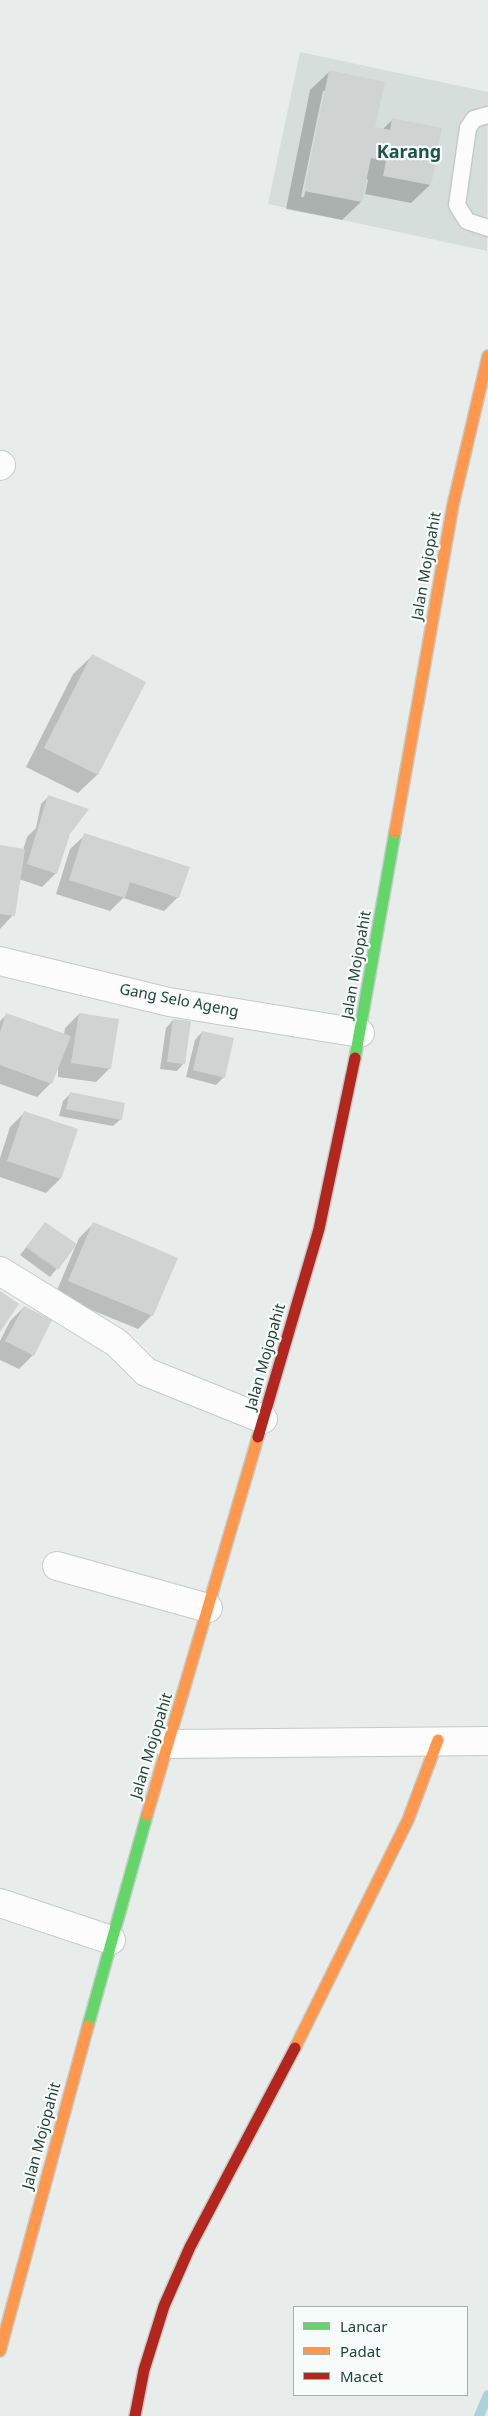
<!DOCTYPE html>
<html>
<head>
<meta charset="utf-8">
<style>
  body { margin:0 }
  #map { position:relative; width:488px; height:2416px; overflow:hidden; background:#e8edeb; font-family:"Noto Sans",sans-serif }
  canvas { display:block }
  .legend { position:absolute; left:293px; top:2306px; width:175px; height:90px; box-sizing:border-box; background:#f7fbf9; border:1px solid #a3b1ad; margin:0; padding:6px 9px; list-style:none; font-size:15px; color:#24423a }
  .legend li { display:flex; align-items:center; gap:10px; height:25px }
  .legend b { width:25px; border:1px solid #a3b1ad }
</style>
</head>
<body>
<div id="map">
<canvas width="488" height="2416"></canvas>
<ul class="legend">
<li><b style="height:6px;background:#63d668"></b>Lancar</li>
<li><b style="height:6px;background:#ff974d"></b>Padat</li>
<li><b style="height:6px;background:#b3261e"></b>Macet</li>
</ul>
</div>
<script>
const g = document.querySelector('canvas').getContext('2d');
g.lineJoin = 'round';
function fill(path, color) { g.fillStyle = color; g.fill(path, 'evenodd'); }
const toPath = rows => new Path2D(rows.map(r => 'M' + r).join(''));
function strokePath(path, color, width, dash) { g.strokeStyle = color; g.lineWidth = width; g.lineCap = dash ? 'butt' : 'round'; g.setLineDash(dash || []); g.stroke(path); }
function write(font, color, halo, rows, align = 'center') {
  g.font = font + ' "Noto Sans",sans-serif'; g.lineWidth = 4.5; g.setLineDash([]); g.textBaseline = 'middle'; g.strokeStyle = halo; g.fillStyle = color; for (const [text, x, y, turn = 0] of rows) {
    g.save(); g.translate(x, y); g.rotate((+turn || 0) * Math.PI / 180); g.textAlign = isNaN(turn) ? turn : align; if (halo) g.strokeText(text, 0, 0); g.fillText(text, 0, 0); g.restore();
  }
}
fill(toPath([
  [300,52,488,92,487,251,268,204]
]), '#d6dedb');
fill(toPath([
  [329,72,374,128,382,130,393,119,430,185,411,203,365,194,368,180,366,179,361,202,342,220,286,209,310,90],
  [323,91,326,91,304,197,301,197],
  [92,656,144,682,97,775,78,793,26,767,73,674],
  [48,797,69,833,56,873,42,887,19,879,13,915,0,929,0,846,23,850,27,837,36,828,41,804],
  [85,835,178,897,164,911,123,898,110,911,56,894,70,849],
  [7,1014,64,1035,65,1028,79,1014,110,1068,96,1082,58,1077,58,1066,51,1083,37,1097,0,1084,0,1021],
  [173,1020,184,1063,177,1071,160,1069,166,1028],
  [202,1032,224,1077,216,1085,186,1077,195,1040],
  [70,1094,121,1119,113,1126,59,1116,63,1101],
  [24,1113,76,1130,60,1179,46,1193,0,1177,0,1158,10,1127],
  [45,1224,76,1245,79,1238,93,1224,152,1315,138,1329,55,1295,76,1245,50,1277,20,1255],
  [24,1307,33,1355,19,1369,0,1360,0,1341,10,1321]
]), '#0003');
strokePath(toPath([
  [479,2416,488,2395]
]), '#a9d4db', 10);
fill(toPath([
  [329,70,385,82,375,127,390,130,392,118,442,128,431,185,383,176,386,161,371,158,362,202,304,191],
  [92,654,146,682,98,775,44,748],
  [48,795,89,809,70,834,57,874,27,864],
  [84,833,190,867,179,898,130,882,125,898,69,880],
  [0,845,25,849,15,916,0,914],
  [6,1013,71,1036,52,1084,0,1065,0,1033],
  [79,1013,119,1019,111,1069,71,1063],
  [173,1019,191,1021,185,1064,167,1062],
  [202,1031,234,1038,225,1078,193,1070],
  [70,1092,125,1103,122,1120,66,1109],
  [24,1111,78,1129,61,1179,7,1161],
  [45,1222,77,1244,58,1270,26,1247],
  [93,1222,178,1258,153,1316,68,1281],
  [0,1291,19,1304,0,1332],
  [24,1306,52,1320,34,1356,5,1341]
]), '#cfd4d2');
const lane = toPath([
  [488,115,474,119,468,128,457,205,467,221,488,228]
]);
const street = toPath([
  [0,466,1,465],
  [0,961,169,1002,360,1033],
  [0,1271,117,1343,146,1372,263,1419],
  [57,1566,208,1608],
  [168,1744,488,1741],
  [0,1903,111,1940]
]);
const fast = toPath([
  [355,1058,395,832],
  [88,2026,147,1815]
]);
const slow = toPath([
  [395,832,453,505,488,356],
  [147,1815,258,1437],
  [295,2048,408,1820,438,1740],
  [0,2351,88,2026]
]);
const jam = toPath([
  [258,1437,319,1229,355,1058],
  [135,2416,144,2370,164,2306,190,2247,295,2048]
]);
strokePath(lane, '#c5cac8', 19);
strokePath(street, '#c5cac8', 30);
strokePath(fast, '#c3cbc8', 14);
strokePath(slow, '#c3cbc8', 14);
strokePath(jam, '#c3cbc8', 14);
strokePath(lane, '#fcfcfc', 16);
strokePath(street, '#fcfcfc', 28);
strokePath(fast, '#63d668', 11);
strokePath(slow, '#ff974d', 11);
strokePath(jam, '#b3261e', 11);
write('15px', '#24423a', '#f7fbf9', [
  ["Jalan Mojopahit",427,566,-80],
  ["Jalan Mojopahit",357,965,-80],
  ["Gang Selo Ageng",179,1001,11],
  ["Jalan Mojopahit",266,1357,-74],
  ["Jalan Mojopahit",152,1746,-73],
  ["Jalan Mojopahit",42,2136,-75]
]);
write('bold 18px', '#1f5548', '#f7fbf9', [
  ["Karang",409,153]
]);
</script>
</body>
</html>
